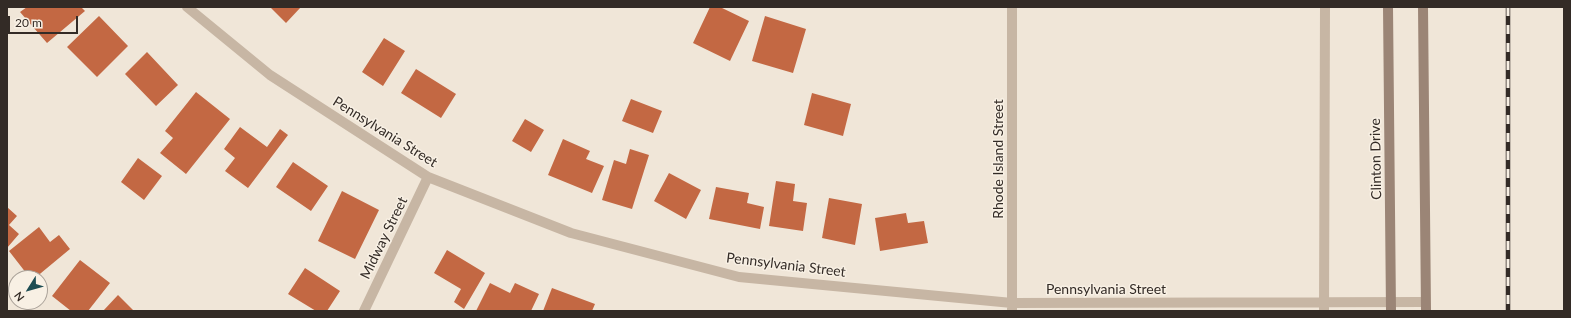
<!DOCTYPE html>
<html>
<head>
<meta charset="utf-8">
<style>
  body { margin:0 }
  #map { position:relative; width:1571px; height:318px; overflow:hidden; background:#f0e6d8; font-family:Lato,sans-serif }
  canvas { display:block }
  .frame { position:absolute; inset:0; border:8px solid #332b26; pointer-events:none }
  .north { position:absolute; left:8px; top:270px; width:40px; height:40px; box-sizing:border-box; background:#f8f0e4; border:1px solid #a9a198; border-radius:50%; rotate:233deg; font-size:11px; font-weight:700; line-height:16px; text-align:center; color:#332b26 }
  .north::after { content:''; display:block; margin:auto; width:14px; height:18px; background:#1d4d53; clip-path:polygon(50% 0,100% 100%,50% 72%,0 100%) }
  .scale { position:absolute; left:8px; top:16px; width:70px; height:18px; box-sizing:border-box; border:2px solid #332b26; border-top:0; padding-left:5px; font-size:12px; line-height:14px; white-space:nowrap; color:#332b26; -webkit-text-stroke:3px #f8f0e4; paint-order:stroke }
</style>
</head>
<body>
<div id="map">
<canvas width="1571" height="318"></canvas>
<div class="frame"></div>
<div class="north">N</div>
<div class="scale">20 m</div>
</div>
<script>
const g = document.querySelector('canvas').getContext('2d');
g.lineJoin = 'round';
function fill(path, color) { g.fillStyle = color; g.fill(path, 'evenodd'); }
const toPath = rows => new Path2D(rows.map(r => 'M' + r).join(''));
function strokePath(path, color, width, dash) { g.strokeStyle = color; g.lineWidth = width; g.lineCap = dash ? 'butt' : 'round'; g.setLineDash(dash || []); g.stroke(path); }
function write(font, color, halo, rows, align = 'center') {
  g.font = font + ' Lato,sans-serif'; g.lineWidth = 3; g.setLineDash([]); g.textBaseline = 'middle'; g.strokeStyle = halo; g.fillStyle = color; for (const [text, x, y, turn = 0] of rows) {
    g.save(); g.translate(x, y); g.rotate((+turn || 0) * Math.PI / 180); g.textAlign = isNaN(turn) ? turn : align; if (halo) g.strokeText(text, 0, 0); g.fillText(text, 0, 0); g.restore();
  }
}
fill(toPath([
  [27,7,81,7,85,11,47,43,20,12],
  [270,7,301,7,286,23],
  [710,7,720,7,749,21,730,61,693,43],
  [99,16,128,46,97,77,67,47],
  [765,16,806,29,793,73,752,61],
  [384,38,405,51,383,86,362,72],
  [147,52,178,85,156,106,125,74],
  [416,69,456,94,441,118,401,93],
  [196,92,230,119,186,174,160,153,173,138,165,131],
  [812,93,851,104,843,136,804,125],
  [631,99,662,111,653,133,622,121],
  [525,119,544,130,531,152,512,141],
  [240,127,267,147,280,129,288,135,248,188,225,171,235,158,224,149],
  [563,139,590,151,586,159,604,166,592,193,548,175],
  [630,149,649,155,632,209,602,200,614,160,626,164],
  [138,158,162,176,144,200,121,182],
  [293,162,328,186,311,211,276,187],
  [669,173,701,190,686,219,654,201],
  [776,181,795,184,793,201,807,203,803,231,769,226],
  [716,187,749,193,747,203,764,207,760,229,709,219],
  [342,191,379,210,355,259,318,241],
  [829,198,862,204,855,245,822,238],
  [7,207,17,216,9,225,19,234,7,248],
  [906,213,908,223,924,221,928,243,880,251,875,218],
  [39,227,50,242,59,235,70,249,35,278,30,278,9,251],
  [447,250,485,273,464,309,454,302,461,289,434,273],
  [80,260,110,283,88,311,71,311,52,296],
  [305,268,340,291,327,311,316,311,288,294],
  [490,283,510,293,515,283,539,294,531,311,476,311],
  [552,288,595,304,592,311,543,311],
  [118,295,134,311,103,311]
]), '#c36843');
strokePath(toPath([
  [187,7,270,75,428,177,571,233,739,277,1012,303,1425,302],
  [364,311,428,177],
  [1012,311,1012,7],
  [1324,311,1325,7]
]), '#c7b6a4', 10);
strokePath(toPath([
  [1388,7,1391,311],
  [1423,7,1426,311]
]), '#9b8576', 10);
const rail = toPath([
  [1508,7,1508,311]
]);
strokePath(rail, '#332b26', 4.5);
strokePath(rail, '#f8f0e4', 3, [9]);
write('14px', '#332b26', '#f8f0e4', [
  ["Pennsylvania Street",385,132,32],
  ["Rhode Island Street",998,159,-90],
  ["Clinton Drive",1376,159,-91],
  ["Midway Street",384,238,-64],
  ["Pennsylvania Street",786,265,7],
  ["Pennsylvania Street",1106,289]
]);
</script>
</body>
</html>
